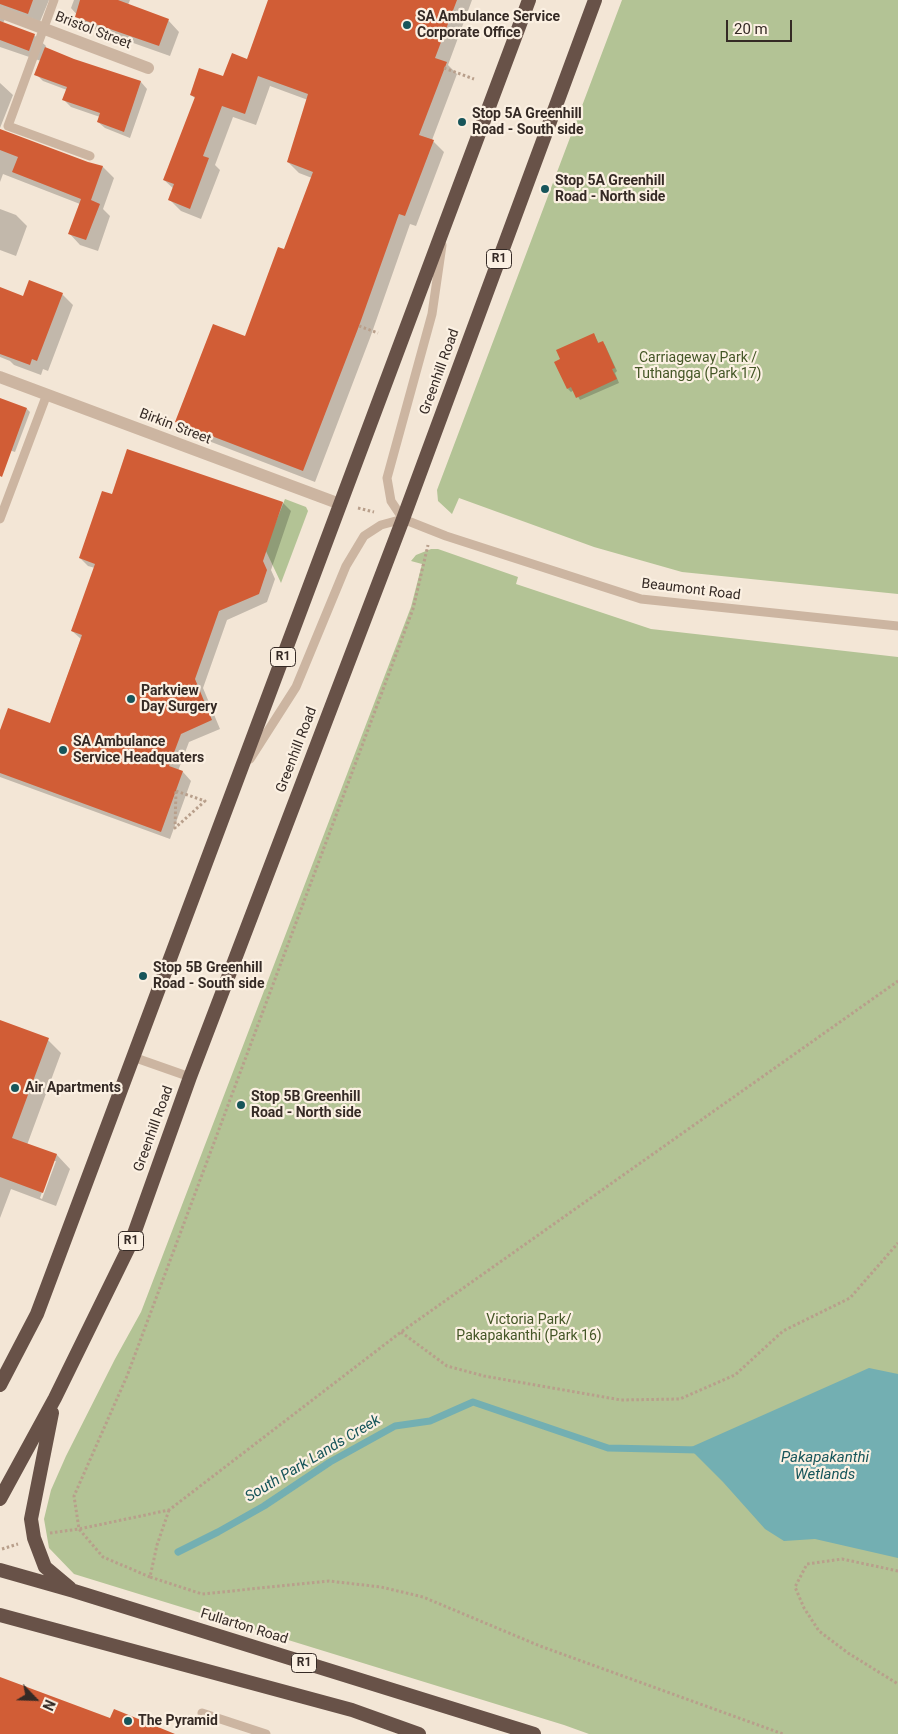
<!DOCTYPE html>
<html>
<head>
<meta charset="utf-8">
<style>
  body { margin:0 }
  #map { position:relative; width:898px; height:1734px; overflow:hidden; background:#f3e6d6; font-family:Roboto,sans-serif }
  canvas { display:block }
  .north { position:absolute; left:10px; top:1674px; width:50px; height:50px; -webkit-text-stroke:4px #fbf0e2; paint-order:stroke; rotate:114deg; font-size:14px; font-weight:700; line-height:20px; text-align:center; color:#352a25 }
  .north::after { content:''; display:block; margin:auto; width:18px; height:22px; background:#352a25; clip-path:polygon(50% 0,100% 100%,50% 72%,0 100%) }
  .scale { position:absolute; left:726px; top:20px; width:66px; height:22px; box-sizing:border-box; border:2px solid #352a25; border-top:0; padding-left:6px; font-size:15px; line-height:18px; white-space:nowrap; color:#352a25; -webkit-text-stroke:4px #fbf0e2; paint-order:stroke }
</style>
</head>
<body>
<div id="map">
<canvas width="898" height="1734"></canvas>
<div class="north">N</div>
<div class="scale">20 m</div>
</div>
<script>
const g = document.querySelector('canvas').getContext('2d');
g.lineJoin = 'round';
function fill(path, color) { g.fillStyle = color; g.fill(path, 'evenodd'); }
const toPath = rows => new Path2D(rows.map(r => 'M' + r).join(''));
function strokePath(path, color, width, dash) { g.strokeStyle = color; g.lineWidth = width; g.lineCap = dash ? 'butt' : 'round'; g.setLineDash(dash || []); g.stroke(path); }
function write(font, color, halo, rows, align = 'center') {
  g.font = font + ' Roboto,sans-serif'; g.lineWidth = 4.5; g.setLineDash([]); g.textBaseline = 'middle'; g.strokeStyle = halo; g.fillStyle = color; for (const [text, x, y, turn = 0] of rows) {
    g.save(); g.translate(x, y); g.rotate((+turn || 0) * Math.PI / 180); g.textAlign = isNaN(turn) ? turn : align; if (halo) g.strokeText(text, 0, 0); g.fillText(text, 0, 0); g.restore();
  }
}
fill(toPath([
  [622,0,898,0,898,594,682,572,594,547,459,498,452,514,438,501,437,490],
  [285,499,306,507,308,511,281,583,265,549],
  [431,549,438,549,518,577,516,584,651,629,898,657,898,1734,589,1734,564,1725,74,1574,49,1548,44,1519,51,1490,66,1456,115,1359,141,1312,411,607,422,564,411,561,416,555]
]), '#b3c395');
fill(toPath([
  [869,1368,898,1374,898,1558,815,1539,784,1541,765,1529,723,1482,689,1448]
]), '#73afb2');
fill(toPath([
  [0,0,49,0,39,24,6,17,3,23,34,35,46,46,45,48,74,60,141,82,147,89,130,138,105,128,98,122,100,117,71,107,64,100,67,90,43,81,36,74,41,61,0,47],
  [74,0,130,0,128,5,168,20,179,32,170,56,88,27,71,8],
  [270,0,472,0,448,65,457,74,432,140,444,152,416,226,410,224,370,338,315,482,188,433,176,422,246,338,285,251,312,178,299,173,288,162,308,100,270,86,256,125,233,117,215,165,220,170,201,219,181,211,170,200,174,189,164,180,196,99,191,95,224,77,247,60],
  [0,83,13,95,0,128],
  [0,130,87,163,103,167,114,178,103,209,110,216,98,251,80,245,69,233,80,204,3,174,0,182],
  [0,209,16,215,27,226,16,256,0,250],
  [0,289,24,297,62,294,73,305,48,371,43,369,41,375,14,365,10,361,0,357],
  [594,334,599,344,602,342,605,345,617,371,615,373,619,383,580,400,574,390,571,392,568,389],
  [0,399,27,409,30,412,15,452,0,447],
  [113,496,283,503,291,511,271,570,275,579,267,602,227,620,203,688,220,729,189,742,178,771,183,772,191,781,170,839,0,777,0,733,50,724,81,639,72,631,95,568,88,566,80,558],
  [0,1022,48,1040,61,1053,27,1145,57,1155,70,1169,56,1206,11,1189,0,1218],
  [53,1161,56,1161,42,1199,40,1198]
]), '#0003');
strokePath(toPath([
  [178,1552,218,1532,264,1506,330,1462,395,1426,430,1421,473,1402,608,1448,699,1450]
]), '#73afb2', 7);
fill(toPath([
  [0,0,33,0,28,14,0,4],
  [80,0,118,0,169,19,159,46,75,17],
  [268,0,457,0,435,58,447,62,419,135,434,140,405,216,399,214,359,326,303,471,175,422,213,324,245,336,278,247,284,249,313,172,287,162,308,94,258,76,245,114,222,106,203,156,209,158,190,209,168,200,174,184,163,180,195,97,190,95,199,68,223,76,232,53,247,59],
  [0,21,35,34,29,51,0,40],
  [45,47,74,59,141,81,124,132,97,122,100,113,62,100,67,87,34,75],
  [0,129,88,162,103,166,91,200,100,204,86,240,68,234,81,199,12,172,18,157,0,150],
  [29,280,63,293,37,361,32,359,30,365,0,354,0,287,23,296],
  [594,333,598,343,603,341,615,368,612,369,617,379,576,398,571,387,567,389,554,362,560,359,556,350],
  [0,398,27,408,2,477,0,476],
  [127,449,283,502,263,561,267,570,259,594,219,611,195,679,212,720,181,734,169,766,183,771,161,832,0,773,0,730,8,708,50,723,82,635,71,631,95,564,79,558,102,491,112,494],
  [0,1020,49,1038,12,1138,57,1154,43,1193,0,1177],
  [0,1677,110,1718,114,1709,175,1734,0,1734]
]), '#d15d36');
strokePath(toPath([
  [444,68,474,79],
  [359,326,378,333],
  [358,508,374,512],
  [176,791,205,801,175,828,176,791],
  [401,1332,447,1366,484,1376,621,1400,680,1399,735,1375,783,1331,850,1298,898,1243],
  [169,1510,157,1545,150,1577,202,1594,329,1581,381,1587,423,1597,540,1646,783,1734],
  [50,1533,79,1529,169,1510,401,1332,898,981],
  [2,1549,18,1544],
  [898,1571,842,1559,807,1564,795,1587,804,1608,819,1631,848,1653,898,1684],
  [150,1577,103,1557,79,1529,74,1496,127,1376,413,609,428,545]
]), '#b89f8b', 3, [2.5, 2.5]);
strokePath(toPath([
  [54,0,8,126,90,156],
  [0,519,47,394],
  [403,519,446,536,641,599,898,626],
  [403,519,391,501,387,478,432,314,442,245],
  [250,759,296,687,346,566,364,536,381,525,403,519],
  [133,1057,190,1077],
  [202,1713,266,1734]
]), '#ccb5a1', 9);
strokePath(toPath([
  [0,12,148,68],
  [0,377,340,504]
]), '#ccb5a1', 12);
strokePath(toPath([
  [0,1385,37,1314,529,0],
  [52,1413,31,1519,34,1538,45,1567,70,1588],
  [0,1499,55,1398,130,1245,190,1077,403,519,595,0],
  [0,1570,74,1591,534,1734],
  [0,1615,352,1710,419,1734]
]), '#685248', 14);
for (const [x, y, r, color] of [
  [407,25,5,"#17555a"],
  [462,122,5,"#17555a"],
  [545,189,5,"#17555a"],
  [131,699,5,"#17555a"],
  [63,750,5,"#17555a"],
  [143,976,5,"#17555a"],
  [15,1088,5,"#17555a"],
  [241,1105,5,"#17555a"],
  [128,1721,5,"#17555a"]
]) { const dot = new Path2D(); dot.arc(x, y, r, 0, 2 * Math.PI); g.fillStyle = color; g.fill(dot); strokePath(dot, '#fbf0e2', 2); }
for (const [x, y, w] of [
  [499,259,25],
  [283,657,25],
  [131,1241,25],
  [304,1663,25]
]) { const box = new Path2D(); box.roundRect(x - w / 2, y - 9.5, w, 19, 4); g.fillStyle = '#fbf0e2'; g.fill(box); strokePath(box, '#352a25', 1); }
write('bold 12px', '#352a25', null, [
  ["R1",499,259],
  ["R1",283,657],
  ["R1",131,1241],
  ["R1",304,1663]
]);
write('bold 14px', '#352a25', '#fbf0e2', [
  ["SA Ambulance Service",417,17],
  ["Corporate Office",417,33],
  ["Stop 5A Greenhill",472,114],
  ["Road - South side",472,130],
  ["Stop 5A Greenhill",555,181],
  ["Road - North side",555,197],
  ["Parkview",141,691],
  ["Day Surgery",141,707],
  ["SA Ambulance",73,742],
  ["Service Headquaters",73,758],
  ["Stop 5B Greenhill",153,968],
  ["Road - South side",153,984],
  ["Air Apartments",25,1088],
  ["Stop 5B Greenhill",251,1097],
  ["Road - North side",251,1113],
  ["The Pyramid",138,1721]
], 'left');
write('14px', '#352a25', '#fbf0e2', [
  ["Bristol Street",93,31,21],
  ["Greenhill Road",440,372,-70],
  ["Birkin Street",175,427,21],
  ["Beaumont Road",691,590,7],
  ["Greenhill Road",297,750,-69],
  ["Greenhill Road",154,1129,-70],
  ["Fullarton Road",244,1627,17]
]);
write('14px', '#445626', '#fbf0e2', [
  ["Carriageway Park /",698,358],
  ["Tuthangga (Park 17)",698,374],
  ["Victoria Park/",529,1320],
  ["Pakapakanthi (Park 16)",529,1336]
]);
write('italic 15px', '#17555a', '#fbf0e2', [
  ["Pakapakanthi",825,1458],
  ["Wetlands",825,1475],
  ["South Park Lands Creek",313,1459,-31]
]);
</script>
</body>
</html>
